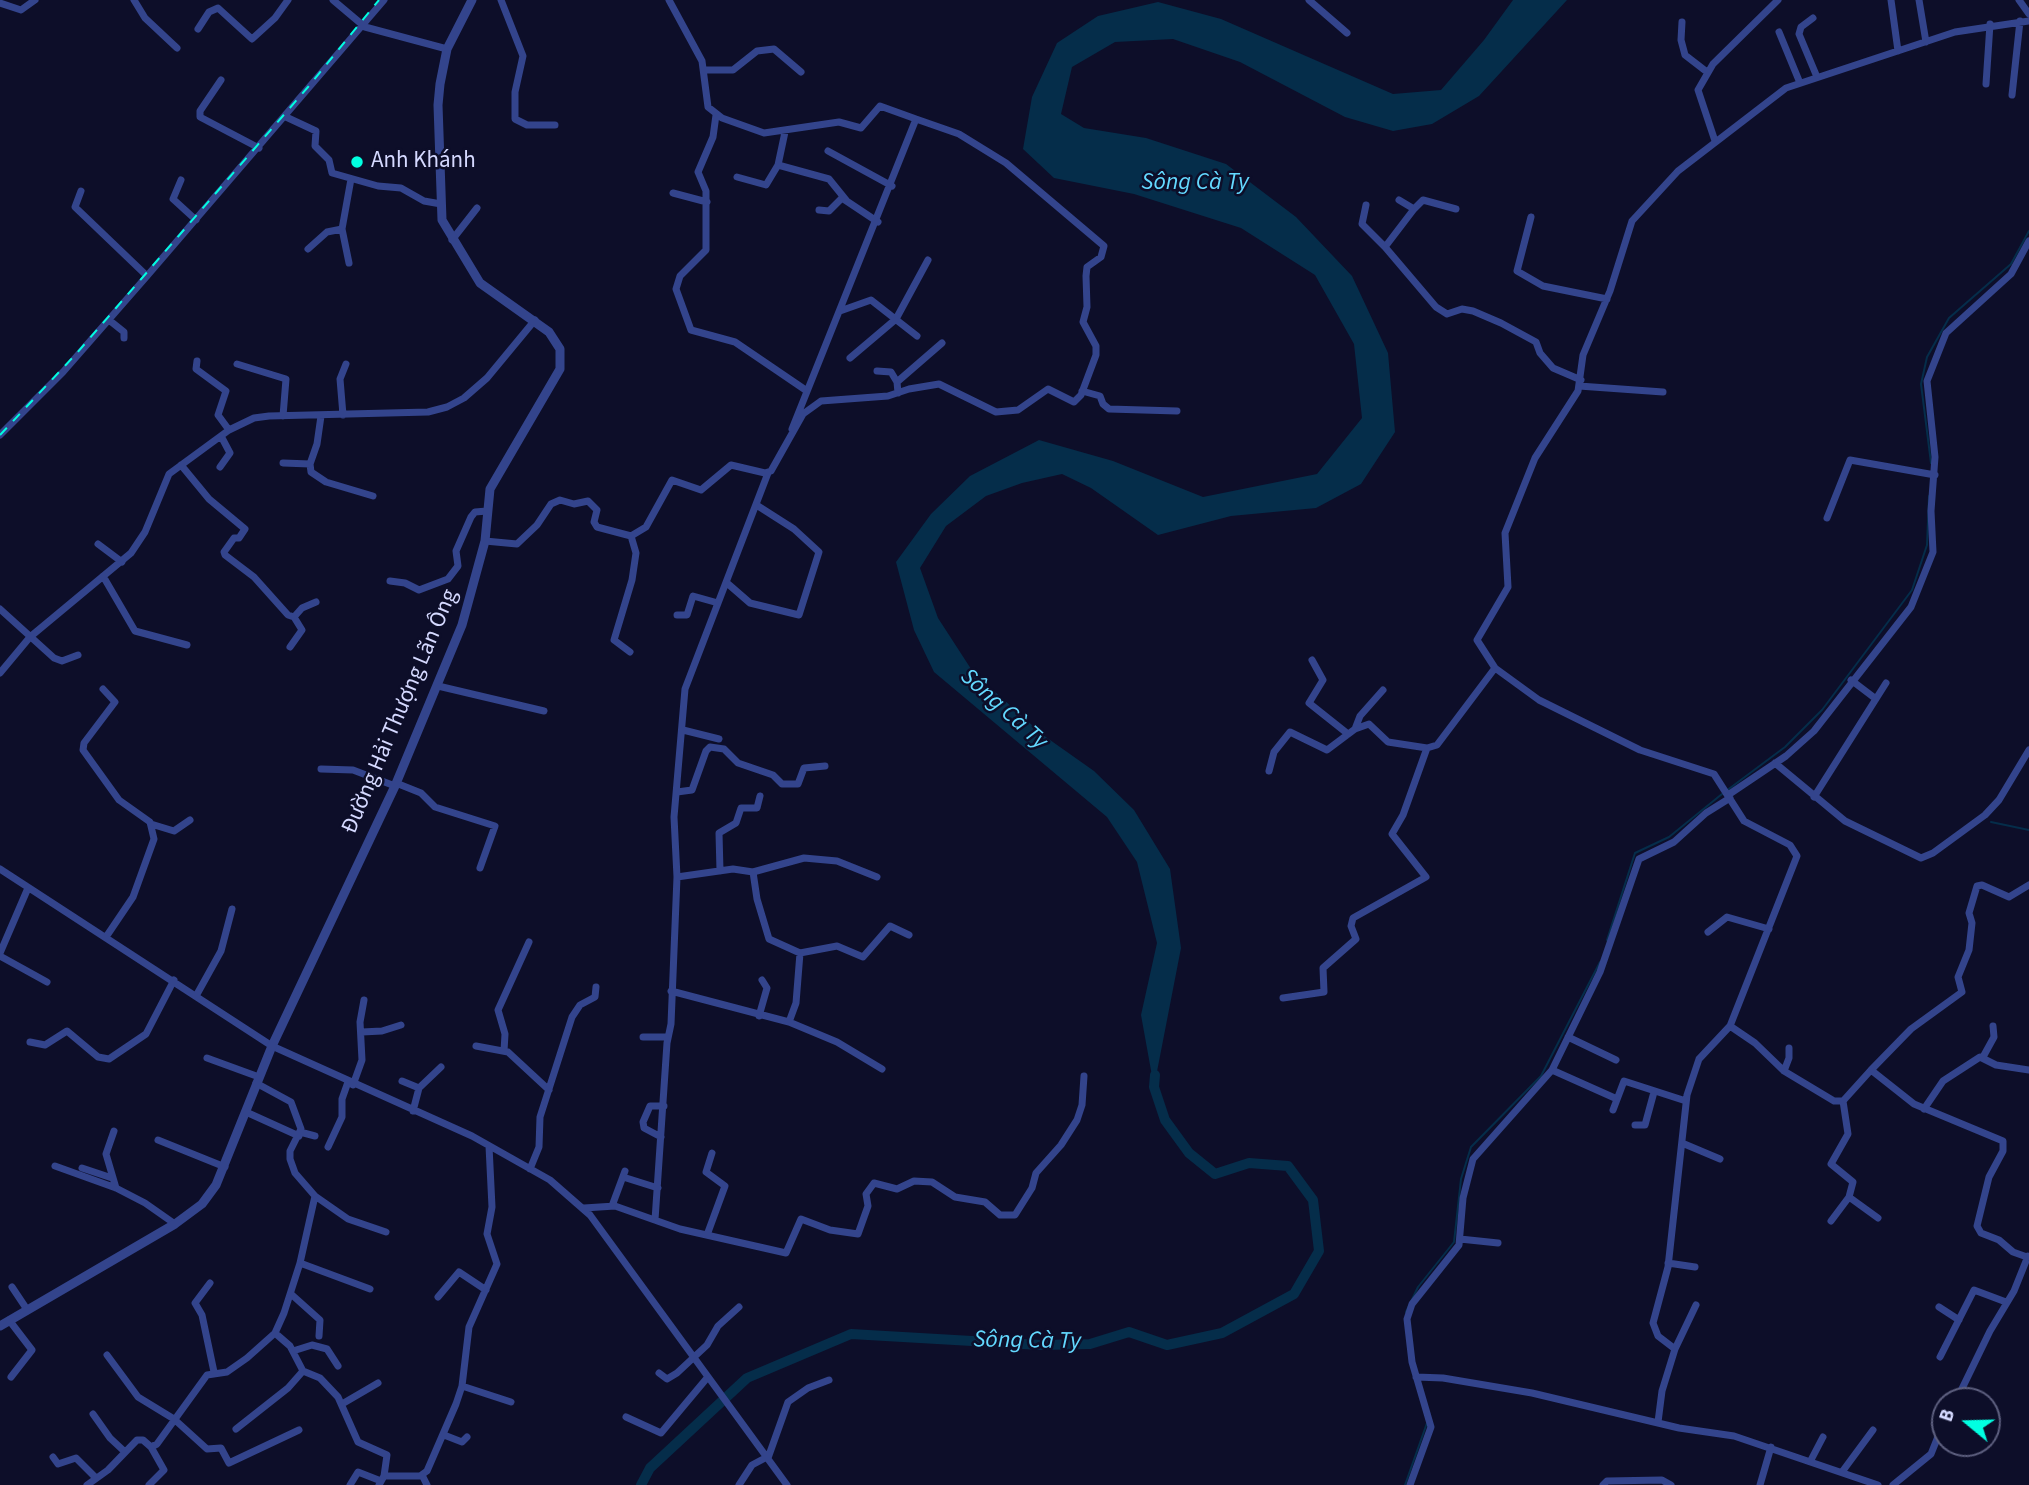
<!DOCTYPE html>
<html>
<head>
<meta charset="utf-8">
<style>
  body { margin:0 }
  #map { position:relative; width:2029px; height:1485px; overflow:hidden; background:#0d0e29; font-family:"Source Sans 3",sans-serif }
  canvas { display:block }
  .north { position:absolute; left:1931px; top:1387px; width:70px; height:70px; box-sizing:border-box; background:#0d0e29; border:2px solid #5d5f7f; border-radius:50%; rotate:289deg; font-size:19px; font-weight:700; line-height:28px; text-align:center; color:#d5d9ff }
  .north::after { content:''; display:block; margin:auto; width:24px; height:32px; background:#01ffe1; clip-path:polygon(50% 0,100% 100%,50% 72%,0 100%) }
</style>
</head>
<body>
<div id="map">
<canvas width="2029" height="1485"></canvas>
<div class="north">B</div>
</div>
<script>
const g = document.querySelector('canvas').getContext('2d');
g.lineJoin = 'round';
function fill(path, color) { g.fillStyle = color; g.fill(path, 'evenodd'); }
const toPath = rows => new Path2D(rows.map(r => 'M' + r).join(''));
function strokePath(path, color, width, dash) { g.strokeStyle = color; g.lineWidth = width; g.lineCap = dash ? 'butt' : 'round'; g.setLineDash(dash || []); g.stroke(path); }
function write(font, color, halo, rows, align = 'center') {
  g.font = font + ' "Source Sans 3",sans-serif'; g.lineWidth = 5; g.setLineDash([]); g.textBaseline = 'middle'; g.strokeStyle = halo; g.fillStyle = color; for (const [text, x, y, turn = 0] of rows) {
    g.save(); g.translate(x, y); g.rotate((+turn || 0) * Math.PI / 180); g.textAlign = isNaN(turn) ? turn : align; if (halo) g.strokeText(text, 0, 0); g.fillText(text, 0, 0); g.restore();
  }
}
fill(toPath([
  [1513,0,1567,0,1479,96,1432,124,1393,131,1345,117,1240,62,1173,39,1115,42,1072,67,1061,114,1084,128,1146,138,1226,164,1296,217,1352,276,1388,353,1395,432,1361,484,1316,508,1231,516,1158,535,1091,488,1062,474,1022,483,986,496,946,526,920,568,938,618,973,672,1043,735,1094,771,1134,810,1170,869,1181,948,1154,1087,1141,1015,1157,943,1137,862,1107,817,934,672,914,630,896,562,931,514,970,476,1039,440,1113,461,1203,497,1317,474,1362,418,1354,344,1315,275,1241,228,1134,194,1054,178,1023,149,1032,97,1057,43,1098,16,1158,2,1221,19,1393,94,1441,90,1484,40]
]), '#052d4a');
strokePath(toPath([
  [1931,463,1921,384,1927,357,1949,318,2011,264,2029,231],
  [1726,791,1785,747,1822,710,1912,590,1927,545,1929,496],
  [1991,822,2029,830],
  [1607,940,1635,853,1669,837,1722,794],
  [1406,1312,1418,1287,1454,1242,1461,1179,1471,1147,1541,1076,1600,962],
  [1405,1485,1427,1423]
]), '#052d4a', 2);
strokePath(toPath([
  [641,1485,650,1468,747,1378,851,1334,1041,1345,1090,1344,1129,1332,1167,1345,1222,1333,1294,1294,1319,1251,1313,1200,1288,1166,1249,1163,1215,1174,1189,1153,1165,1120,1154,1087,1155,1075]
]), '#052d4a', 10);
strokePath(toPath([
  [134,0,145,18,177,48],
  [333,0,365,27,447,49],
  [501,0,523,56,515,92,515,119,527,125,555,125],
  [669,0,702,61,708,107,722,118,764,133,839,122,861,128,880,106,916,119],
  [1309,0,1347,33],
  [1891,0,1898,51],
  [1919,0,1926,42],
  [2019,0,2029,14],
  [0,3,21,10,35,0],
  [1813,18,1801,27,1799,34,1817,77],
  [1682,22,1681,40,1685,55,1707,72],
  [198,29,209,12,218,8,252,39,275,18,288,0],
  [1779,32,1800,83],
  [705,70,733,70,757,51,774,49,801,72],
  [221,80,200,111,200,117,259,148],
  [1986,84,1990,24],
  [2012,95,2020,21],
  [716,115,713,137,698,172,706,191,706,250,680,276,676,289,691,330,735,342,807,391],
  [286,117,316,131,315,146,329,160,332,173,378,186,401,188,424,201,441,204],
  [785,132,778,165,829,179,846,200],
  [1715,141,1698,90,1713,64,1778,0],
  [828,151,892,186],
  [737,177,766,185,778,165],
  [181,180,173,199,196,220],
  [81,191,75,207,147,276],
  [673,193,707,202],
  [1399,200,1414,209,1385,247,1436,307,1447,314,1462,309,1473,311,1501,323,1536,342,1540,353,1553,368,1581,380],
  [1366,205,1362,224,1385,247],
  [1414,209,1423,200,1456,209],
  [819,210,829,211,842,198,878,222],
  [1531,217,1517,271,1543,286,1607,299],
  [342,229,349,263],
  [452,240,477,208],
  [308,249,327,232,342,229,351,179],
  [840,311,871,300,917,336],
  [109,320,124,332,124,338],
  [850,358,896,319,928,260],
  [197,361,196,369,226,391,218,415,229,430],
  [237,364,286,379,283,416],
  [877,371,891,372,897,382],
  [1579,386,1663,392],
  [1082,391,1100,396,1103,404,1109,409,1177,411],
  [898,393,897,382,942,343],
  [343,415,340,379,346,364],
  [321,416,317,444,310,464,311,472,326,482,373,496],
  [0,435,63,372,147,276,384,0],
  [283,463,310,464],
  [181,465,209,499,245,529,239,538,234,538,224,552,225,555,254,577,288,615,294,617,302,608,316,602],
  [220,467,230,453,221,436],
  [1827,518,1850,460,1935,475],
  [485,541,517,544,537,525,551,504,560,500,574,504,588,501,597,510,594,522,597,527,631,536,646,527,672,480,701,490,731,465,765,473,771,471,803,414,821,401,888,396,909,389,939,384,996,412,1018,410,1048,389,1074,402,1081,395,1096,355,1096,346,1083,322,1087,307,1086,276,1087,267,1101,257,1104,246,1006,163,959,134,916,119,792,429],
  [98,544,122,562],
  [103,576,135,631,187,645],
  [390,581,405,583,419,590,448,579,458,566,456,551,471,517,475,512,487,511],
  [727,583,750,603,799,615,819,552,794,529,758,506],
  [0,609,54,658,62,661,78,655],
  [677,615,687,615,693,596,718,603],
  [290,647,302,630,294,617],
  [630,652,614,640,632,580,636,553,631,536],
  [1312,660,1323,680,1309,703,1348,734],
  [0,673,30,637,131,553,145,532,169,474,229,430,254,418,269,416,428,412,447,407,464,398,487,378,535,320],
  [1851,680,1876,699],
  [438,686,544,711],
  [103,689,115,702,84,743,83,750,119,800,150,822,154,839,133,897,106,937],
  [1355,729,1360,716,1383,690],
  [683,730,719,739],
  [1775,763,1845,821,1921,858,1933,853,1985,815,1999,800,2029,750],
  [321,769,353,770,395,786],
  [1269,771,1274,752,1290,732,1327,750,1355,729,1369,724,1388,742,1427,748,1437,745,1495,668],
  [396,783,421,793,435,807,495,826,480,868],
  [677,792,692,790,706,751,710,747,724,749,738,763,773,775,782,784,798,784,804,768,825,766],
  [1728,795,1786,756,1814,731,1911,607,1933,552,1931,511,1935,457,1927,381,1946,333,2011,274,2029,241],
  [1814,797,1886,683],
  [151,824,174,831,190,820],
  [0,869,272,1046,472,1136,550,1180,590,1215,787,1485],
  [720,871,719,833,736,823,741,808,757,808,760,796],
  [753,872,757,899,769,939,800,953,796,1003,789,1022],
  [677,877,733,869,753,872,804,858,837,861,877,877],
  [1708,932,1727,917,1769,929],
  [0,953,28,888],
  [800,953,837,946,863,957,890,926,909,935],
  [0,956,47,982],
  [671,991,789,1022,837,1042,882,1069],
  [196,996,221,951,232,909],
  [1283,998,1324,992,1323,968,1356,939,1351,926,1353,918,1426,877,1392,834,1403,815,1427,748],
  [759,1016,767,988,762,980],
  [1730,1026,1755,1043,1784,1071,1834,1101,1843,1101,1871,1070,1914,1104,2003,1141,2003,1151,1989,1177,1977,1226,1981,1233,1999,1240,2013,1252,2027,1257],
  [362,1032,382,1031,401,1025],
  [643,1037,668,1037],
  [1568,1037,1616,1060],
  [30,1042,45,1045,67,1031,98,1057,109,1059,146,1034,174,980],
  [476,1046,508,1052,549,1090],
  [504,1051,505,1034,498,1010,529,942],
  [1983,1057,1994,1037,1993,1026],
  [207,1058,259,1077],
  [1552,1070,1617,1099],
  [1871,1070,1911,1029,1962,992,1958,977,1969,950,1972,923,1969,913,1977,886,1982,885,2009,897,2029,885],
  [1784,1071,1789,1058,1789,1048],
  [402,1081,419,1088],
  [353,1085,362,1060,360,1022,364,1000],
  [1924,1109,1943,1081,1980,1057,1996,1065,2029,1070],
  [1613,1110,1624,1081,1686,1101],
  [413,1111,419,1088,441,1067],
  [246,1112,299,1136],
  [1635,1125,1645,1125,1654,1092],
  [114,1131,106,1154,116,1188],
  [300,1132,315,1136],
  [661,1137,644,1128,643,1122,650,1106,664,1106],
  [158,1140,225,1167],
  [1682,1143,1720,1159],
  [328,1147,342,1117,342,1099,348,1082],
  [55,1166,116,1188,145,1203,175,1224],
  [82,1168,112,1178],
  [530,1169,539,1147,540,1117,572,1017,580,1005,595,997,596,987],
  [623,1177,658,1188],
  [315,1196,348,1219,386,1232],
  [1849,1197,1878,1218],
  [612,1206,625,1171],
  [584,1208,615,1206,680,1229,786,1253,801,1219,830,1230,858,1234,868,1206,866,1194,874,1183,897,1189,914,1181,932,1182,955,1197,985,1202,1000,1215,1015,1215,1032,1188,1036,1173,1061,1145,1077,1120,1082,1105,1084,1076],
  [655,1220,667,1043,671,1024,677,877,674,817,685,689,768,473],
  [1831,1221,1849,1197,1853,1182,1831,1164,1848,1134,1843,1101],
  [707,1235,725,1186,706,1172,712,1153],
  [1460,1239,1498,1243],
  [300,1263,370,1289],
  [1668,1263,1695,1267],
  [210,1283,195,1303,202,1315,214,1372],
  [12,1287,26,1308],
  [291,1294,320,1320,319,1336],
  [438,1297,459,1272,486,1290],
  [1939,1307,1959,1320],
  [9,1320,32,1350,11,1377],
  [275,1333,290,1346,303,1371,320,1378,338,1397,358,1442,387,1455,384,1476],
  [1675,1349,1696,1305],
  [293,1351,312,1345,327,1349,338,1366],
  [107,1355,138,1397,174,1419,207,1449,221,1448,229,1463,299,1430],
  [1940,1357,1974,1290,2006,1302],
  [659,1373,667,1379,677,1373,707,1345,718,1326,739,1307],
  [1416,1377,1443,1378,1532,1393,1679,1428,1734,1436,1878,1485],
  [462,1386,511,1402],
  [1956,1401,1990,1331,2014,1291,2028,1256],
  [342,1404,378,1383],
  [93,1414,110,1438,125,1452],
  [626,1417,661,1433,707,1378],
  [1658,1422,1662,1391,1675,1349,1658,1336,1653,1323,1668,1267,1687,1095,1699,1059,1730,1026,1797,856,1790,845,1744,821,1714,774,1640,750,1539,700,1495,668,1477,640,1508,587,1505,533,1535,458,1578,391,1583,355,1610,291,1632,221,1678,171,1786,88,1955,32,2029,21],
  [236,1429,288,1388,303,1371],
  [444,1435,462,1442,467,1437],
  [53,1457,58,1464,76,1458,96,1478],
  [768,1458,788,1402,808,1388,829,1380],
  [1811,1460,1823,1437],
  [1842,1472,1873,1430],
  [422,1475,427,1485],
  [87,1485,108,1470,137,1440,143,1440,151,1447,157,1444,207,1375,227,1372,247,1358,275,1333,284,1313,300,1263,315,1196,295,1173,290,1159,290,1151,301,1129,291,1102,256,1083],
  [149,1485,164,1470,151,1447],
  [350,1485,358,1472,381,1481],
  [379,1485,384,1476,420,1476,427,1471,456,1404,462,1386,469,1327,497,1264,487,1234,492,1207,489,1146],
  [739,1485,752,1465,767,1457],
  [1410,1485,1431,1427,1412,1362,1407,1319,1412,1304,1459,1245,1463,1198,1473,1159,1552,1070,1600,972,1639,859,1674,842,1706,813,1730,798],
  [1603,1485,1607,1481,1662,1480,1671,1485],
  [1760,1485,1771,1447],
  [1893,1485,1931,1454,1945,1419]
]), '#33448c', 7);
strokePath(toPath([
  [0,1326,175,1224,202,1204,216,1185,272,1046,395,786,462,625,485,541,490,489,560,369,560,349,549,332,480,283,442,220,438,105,440,84,447,49,472,0]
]), '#33448c', 9);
strokePath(toPath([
  [0,435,76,354,308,87,379,0]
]), '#01ffe1', 2, [10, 9]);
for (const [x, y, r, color] of [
  [357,162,7,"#01ffe1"]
]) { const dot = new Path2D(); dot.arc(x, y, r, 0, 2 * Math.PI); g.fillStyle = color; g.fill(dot); strokePath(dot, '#0d0e29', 2.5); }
write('23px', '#d5d9ff', '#0d0e29', [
  ["Anh Khánh",371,162]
], 'left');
write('23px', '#d5d9ff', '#0d0e29', [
  ["Đường Hải Thượng Lãn Ông",401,712,-67]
]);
write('italic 24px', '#63d9ff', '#0d0e29', [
  ["Sông Cà Ty",1195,184],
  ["Sông Cà Ty",1003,710,42],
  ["Sông Cà Ty",1027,1342,1]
]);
</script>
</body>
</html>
